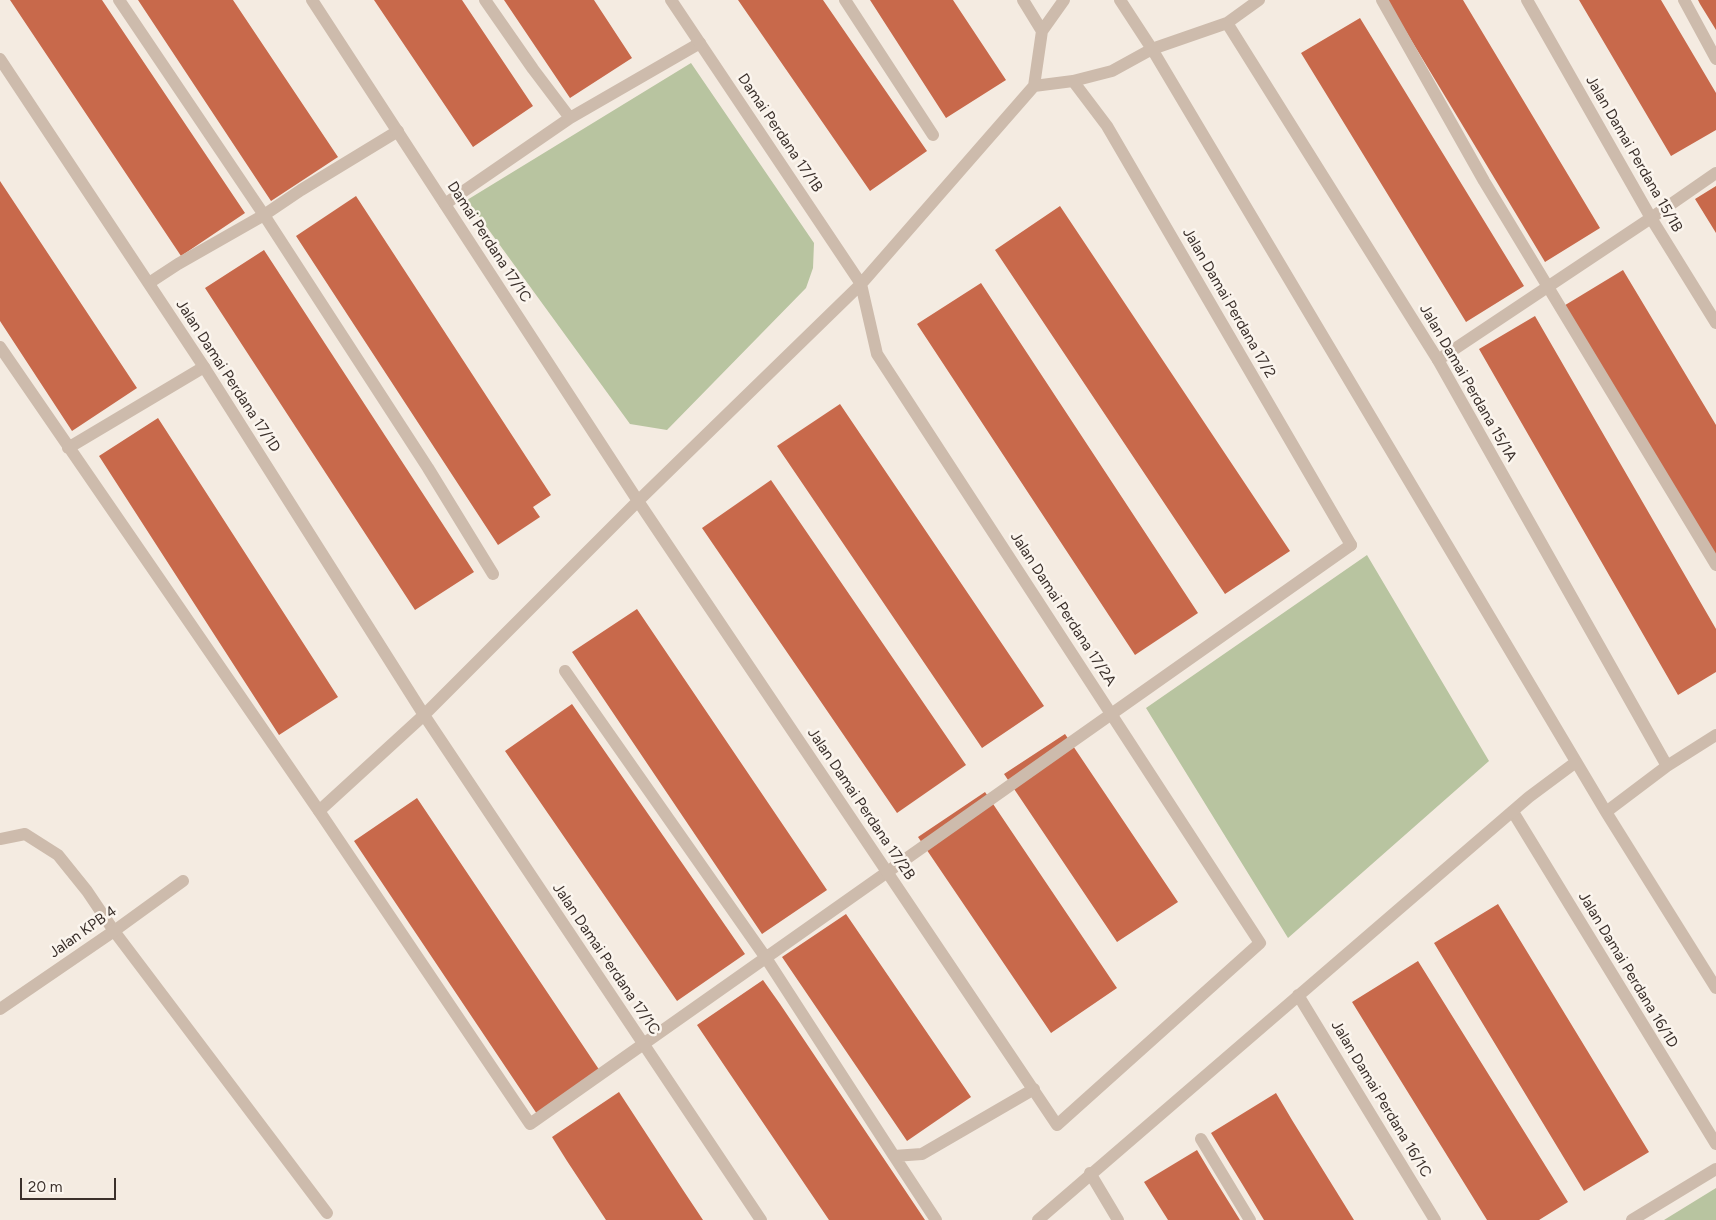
<!DOCTYPE html>
<html>
<head>
<meta charset="utf-8">
<style>
  body { margin:0 }
  #map { position:relative; width:1716px; height:1220px; overflow:hidden; background:#f4ebe1; font-family:Figtree,sans-serif }
  canvas { display:block }
  .scale { position:absolute; left:20px; top:1178px; width:96px; height:22px; box-sizing:border-box; border:2px solid #3b302b; border-top:0; padding-left:6px; font-size:15px; line-height:18px; white-space:nowrap; color:#3b302b; -webkit-text-stroke:4px #fbf5ee; paint-order:stroke }
</style>
</head>
<body>
<div id="map">
<canvas width="1716" height="1220"></canvas>
<div class="scale">20 m</div>
</div>
<script>
const g = document.querySelector('canvas').getContext('2d');
g.lineJoin = 'round';
function fill(path, color) { g.fillStyle = color; g.fill(path, 'evenodd'); }
const toPath = rows => new Path2D(rows.map(r => 'M' + r).join(''));
function strokePath(path, color, width, dash) { g.strokeStyle = color; g.lineWidth = width; g.lineCap = dash ? 'butt' : 'round'; g.setLineDash(dash || []); g.stroke(path); }
function write(font, color, halo, rows, align = 'center') {
  g.font = font + ' Figtree,sans-serif'; g.lineWidth = 5; g.setLineDash([]); g.textBaseline = 'middle'; g.strokeStyle = halo; g.fillStyle = color; for (const [text, x, y, turn = 0] of rows) {
    g.save(); g.translate(x, y); g.rotate((+turn || 0) * Math.PI / 180); g.textAlign = isNaN(turn) ? turn : align; if (halo) g.strokeText(text, 0, 0); g.fillText(text, 0, 0); g.restore();
  }
}
fill(toPath([
  [691,63,814,243,813,268,806,288,667,430,630,424,467,200],
  [1367,555,1489,761,1288,938,1146,708],
  [1716,1188,1716,1220,1664,1220]
]), '#b8c4a0');
fill(toPath([
  [10,0,102,0,245,213,181,256],
  [138,0,233,0,338,157,271,201],
  [374,0,462,0,533,106,473,147],
  [504,0,594,0,632,58,570,98],
  [738,0,823,0,927,151,870,191],
  [870,0,953,0,1006,80,946,118],
  [1387,0,1463,0,1600,228,1545,262],
  [1579,0,1661,0,1716,93,1716,130,1671,156],
  [1698,0,1716,0,1716,30,1700,4],
  [1360,18,1524,286,1466,322,1301,53],
  [0,181,137,388,72,431,0,321],
  [1716,186,1716,233,1695,199],
  [356,196,551,495,533,507,540,517,498,545,296,236],
  [1060,206,1290,551,1225,594,995,250],
  [264,250,474,572,415,610,205,288],
  [1623,270,1716,425,1716,563,1562,307],
  [981,283,1198,613,1135,655,917,324],
  [1535,316,1716,629,1716,672,1678,695,1479,349],
  [840,404,1044,706,982,748,777,446],
  [158,418,338,697,279,735,99,456],
  [771,480,966,765,897,813,702,528],
  [637,609,827,890,762,934,572,652],
  [572,704,745,954,677,1001,505,751],
  [1065,734,1178,902,1117,942,1004,774],
  [985,792,1117,988,1051,1033,918,837],
  [417,798,600,1071,537,1114,354,841],
  [1498,904,1649,1152,1584,1191,1434,943],
  [846,914,971,1097,907,1141,782,957],
  [1418,961,1568,1202,1539,1220,1487,1220,1352,1002],
  [763,980,780,1004,925,1220,829,1220,730,1074,697,1025],
  [619,1092,683,1190,703,1220,606,1220,567,1161,552,1137],
  [1276,1093,1292,1120,1354,1220,1264,1220,1244,1187,1211,1133],
  [1197,1150,1212,1175,1240,1220,1168,1220,1144,1182]
]), '#c8694b');
strokePath(toPath([
  [119,0,264,215,428,468,493,574],
  [485,0,533,69,570,118],
  [845,0,933,135],
  [1382,0,1484,181,1716,565],
  [1684,0,1716,59],
  [445,204,570,118,700,43],
  [149,283,178,264,264,215,301,190,398,131],
  [0,347,319,811,530,1124,1351,545],
  [1438,360,1651,218,1716,173],
  [68,448,204,367],
  [565,671,766,958,894,1156,922,1154,1034,1089],
  [1513,812,1716,1144],
  [0,839,25,834,58,855,87,891,114,931,327,1213],
  [1201,1139,1250,1220],
  [894,1156,936,1220],
  [1632,1220,1716,1169]
]), '#cdbbac', 12);
strokePath(toPath([
  [312,0,638,501,1057,1125,1260,943,877,354,861,284,671,0],
  [1023,0,1042,31],
  [1120,0,1152,49,1606,812,1716,988],
  [1527,0,1651,218,1716,323],
  [1227,23,1438,360,1667,766],
  [0,59,204,367,424,715,761,1220],
  [1073,81,1107,126,1351,545],
  [1034,86,1073,81,1112,71,1152,49,1227,23,1259,0],
  [319,811,424,715,638,501,861,284,1034,86,1042,31,1064,0],
  [1606,812,1667,766,1716,735],
  [1298,995,1435,1220],
  [0,1009,114,931,183,881],
  [1090,1173,1118,1220],
  [1038,1220,1529,797,1576,762]
]), '#cdbbac', 12);
write('15px', '#3b302b', '#fbf5ee', [
  ["Damai Perdana 17/1B",780,133,56],
  ["Jalan Damai Perdana 15/1B",1634,154,60],
  ["Damai Perdana 17/1C",489,242,57],
  ["Jalan Damai Perdana 17/2",1229,303,60],
  ["Jalan Damai Perdana 17/1D",228,376,57],
  ["Jalan Damai Perdana 15/1A",1468,383,60],
  ["Jalan Damai Perdana 17/2A",1063,609,57],
  ["Jalan Damai Perdana 17/2B",861,804,56],
  ["Jalan KPB 4",83,932,-35],
  ["Jalan Damai Perdana 17/1C",606,959,56],
  ["Jalan Damai Perdana 16/1D",1628,970,59],
  ["Jalan Damai Perdana 16/1C",1381,1099,59]
]);
</script>
</body>
</html>
